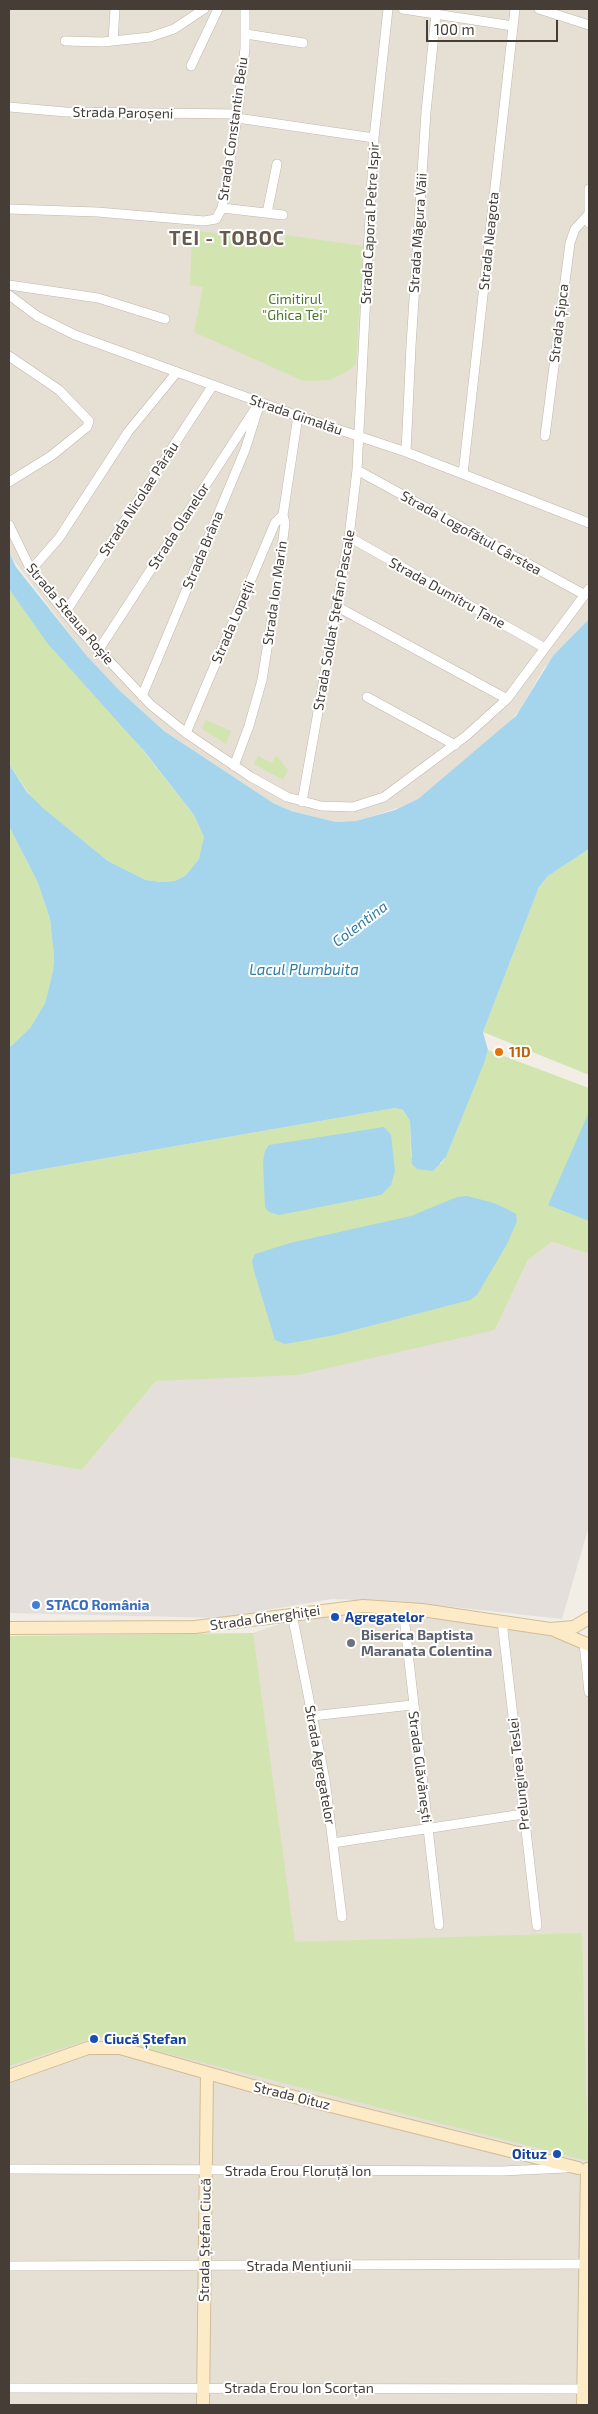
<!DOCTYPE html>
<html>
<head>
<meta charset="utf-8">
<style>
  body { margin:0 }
  #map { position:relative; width:598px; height:2414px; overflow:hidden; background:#f2eee6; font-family:"Exo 2",sans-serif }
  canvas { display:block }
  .frame { position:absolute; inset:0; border:10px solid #453d36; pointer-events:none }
  .scale { position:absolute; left:426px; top:20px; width:132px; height:22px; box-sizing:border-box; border:2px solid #453d36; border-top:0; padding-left:6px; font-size:15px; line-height:18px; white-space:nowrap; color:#453d36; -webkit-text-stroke:4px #fff; paint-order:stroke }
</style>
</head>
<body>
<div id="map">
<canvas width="598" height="2414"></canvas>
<div class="frame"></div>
<div class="scale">100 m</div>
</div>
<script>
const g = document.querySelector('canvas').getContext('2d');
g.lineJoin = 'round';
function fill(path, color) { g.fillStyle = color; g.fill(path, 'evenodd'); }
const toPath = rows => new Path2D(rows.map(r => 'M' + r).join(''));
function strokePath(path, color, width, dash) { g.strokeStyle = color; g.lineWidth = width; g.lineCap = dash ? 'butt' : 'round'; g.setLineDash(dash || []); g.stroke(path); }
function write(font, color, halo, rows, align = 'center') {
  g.font = font + ' "Exo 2",sans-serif'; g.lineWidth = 4; g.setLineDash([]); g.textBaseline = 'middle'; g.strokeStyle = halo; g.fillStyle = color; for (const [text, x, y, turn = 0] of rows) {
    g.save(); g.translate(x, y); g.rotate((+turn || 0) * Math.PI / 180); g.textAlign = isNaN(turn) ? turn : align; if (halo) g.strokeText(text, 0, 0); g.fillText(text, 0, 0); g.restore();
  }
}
fill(toPath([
  [9,9,589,9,589,619,544,668,521,708,509,723,418,799,407,805,356,821,336,822,291,811,273,803,164,731,119,690,86,655,12,558,9,552],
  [363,1609,410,1613,561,1636,589,1648,589,2405,9,2405,9,1638,184,1639,253,1633,306,1615]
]), '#e6dfd4');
fill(toPath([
  [552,1242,589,1254,589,1526,562,1619,407,1602,332,1599,220,1618,9,1613,9,1457,82,1470,156,1381,495,1330,528,1260]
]), '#e4dfdb');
fill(toPath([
  [192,230,284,242,286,235,363,246,356,364,348,371,330,380,303,381,194,332,203,287,190,285],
  [9,589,56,653,115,715,194,815,204,837,203,848,199,859,185,876,174,881,162,882,146,880,108,861,34,801,9,764],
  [206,720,231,731,226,744,202,729],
  [276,755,288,770,283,780,254,764,258,756,272,763],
  [9,826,38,883,50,919,54,956,53,971,45,1003,30,1028,9,1048],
  [589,849,589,1075,483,1032,539,887,548,876],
  [488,1050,589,1088,589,1254,552,1242,528,1260,495,1330,298,1375,156,1381,82,1470,9,1457,9,1175,395,1108,403,1110,410,1121,411,1157,441,1164,446,1157],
  [253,1633,295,1942,582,1933,588,2161,103,2037,91,2039,9,2066,9,1636]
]), '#d2e5b0');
fill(toPath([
  [9,552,16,567,86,655,119,690,164,731,273,803,291,811,336,822,356,821,395,810,418,799,516,716,553,656,589,619,589,849,548,876,539,887,483,1032,488,1050,484,1063,446,1157,433,1171,417,1169,412,1164,410,1121,403,1110,395,1108,9,1175,9,1048,30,1028,45,1003,53,971,54,956,50,919,38,883,9,826,9,764,27,792,43,808,108,861,146,880,162,882,174,881,185,876,199,859,204,837,194,815,144,751,48,644,9,589],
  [589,1112,589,1221,548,1205],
  [384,1127,391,1135,395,1171,391,1185,381,1195,279,1215,269,1212,265,1207,263,1162,265,1151,269,1145],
  [467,1196,494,1203,509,1210,516,1214,517,1221,507,1244,477,1295,470,1300,335,1335,285,1344,275,1340,254,1271,252,1261,255,1254,290,1243,411,1216,457,1197]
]), '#a4d5ed');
const street = toPath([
  [403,9,513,26],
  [539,9,589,25],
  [246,34,303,43],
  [65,41,103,42,150,37,174,29,204,9],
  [113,41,115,9],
  [191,66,218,9],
  [9,107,66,112,237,114],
  [237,118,374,138],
  [589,189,589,223],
  [222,208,283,215],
  [9,209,97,212,204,221,216,219,222,208,237,118,245,48,245,9],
  [267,213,277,164],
  [9,285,98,298,165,319],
  [9,295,37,316,75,335,298,416,406,452,589,523],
  [9,356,59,390,89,421,87,427,51,456,9,482],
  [545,436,570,243,575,229,588,215],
  [406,452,411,346,426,112,436,14],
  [357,470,585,595],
  [463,474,515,9],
  [9,525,31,570,77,627,151,705,186,733,251,777,287,797,321,806,353,807,384,797,466,736,507,699,589,589],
  [349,537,545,648],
  [31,570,59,538,128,432,177,372],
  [336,606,507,699],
  [65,613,213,385],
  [98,651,255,409],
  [142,696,245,450,260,403],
  [367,697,455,745],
  [186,733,275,523,283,515],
  [234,766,249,726,262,680,278,580,285,523,283,515,298,416],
  [302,802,349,537,357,470,374,138,388,9],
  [403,1608,439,1925],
  [292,1614,325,1780,342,1917],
  [502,1621,537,1926],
  [584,1643,589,1692],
  [312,1716,412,1705],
  [333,1843,523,1814],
  [9,2169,502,2171,566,2168],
  [9,2266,589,2264],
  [9,2388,589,2389]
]);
const secondary = toPath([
  [9,1628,195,1627,363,1606,422,1610,550,1629,574,1627,589,1618],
  [554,1630,589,1645],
  [9,2076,88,2048,120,2048,267,2090,578,2168],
  [203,2405,207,2074],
  [583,2405,587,2169,589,2169]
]);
strokePath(street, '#c0b7ac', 10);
strokePath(secondary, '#d0bd98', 14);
strokePath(street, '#fff', 9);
strokePath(secondary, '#fcebc6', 12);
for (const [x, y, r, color] of [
  [499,1052,5,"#e8710a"],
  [36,1605,5,"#3f7fe0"],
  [335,1617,5,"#1a4fb4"],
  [351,1643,5,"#6b7280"],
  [94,2039,5,"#1a4fb4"],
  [557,2154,5,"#1a4fb4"]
]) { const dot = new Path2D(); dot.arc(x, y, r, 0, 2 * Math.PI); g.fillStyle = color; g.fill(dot); strokePath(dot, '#fff', 2); }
write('14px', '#453d36', '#fff', [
  ["Strada Paroșeni",123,113,1],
  ["Strada Constantin Beiu",233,129,-82],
  ["Strada Caporal Petre Ispir",370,223,-87],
  ["Strada Măgura Văii",418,233,-86],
  ["Strada Neagota",489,241,-84],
  ["Strada Șipca",559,323,-83],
  ["Strada Gimalău",296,415,19],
  ["Strada Nicolae Pârâu",139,499,-57],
  ["Strada Olanelor",179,526,-57],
  ["Strada Logofătul Cârstea",471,533,29],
  ["Strada Brâna",203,550,-67],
  ["Strada Ion Marin",275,593,-82],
  ["Strada Dumitru Țane",447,593,29],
  ["Strada Steaua Roșie",70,614,50],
  ["Strada Soldat Ștefan Pascale",334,620,-80],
  ["Strada Lopeții",233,622,-67],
  ["Strada Gherghiței",265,1618,-8],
  ["Strada Agregatelor",320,1765,80],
  ["Strada Glăvănești",420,1767,83],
  ["Prelungirea Teslei",519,1774,-96],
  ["Strada Oituz",292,2096,14],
  ["Strada Erou Floruță Ion",298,2171],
  ["Strada Ștefan Ciucă",205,2240,-89],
  ["Strada Mențiunii",299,2266],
  ["Strada Erou Ion Scorțan",299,2388]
]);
write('14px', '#4d742b', '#fff', [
  ["Cimitirul",295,299],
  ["\"Ghica Tei\"",295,315]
]);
write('bold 14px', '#c56008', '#fff', [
  ["11D",509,1052]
], 'left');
write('bold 14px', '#366cbe', '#fff', [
  ["STACO România",46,1605]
], 'left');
write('bold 14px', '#164399', '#fff', [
  ["Agregatelor",345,1617],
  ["Ciucă Ștefan",104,2039],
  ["Oituz",547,2154,"right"]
], 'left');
write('bold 14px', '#5b616d', '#fff', [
  ["Biserica Baptista",361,1635],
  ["Maranata Colentina",361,1651]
], 'left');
write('italic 15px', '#317da4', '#fff', [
  ["Colentina",360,924,-37],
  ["Lacul Plumbuita",304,970]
]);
g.letterSpacing = '1px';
write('bold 19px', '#675a4d', '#fff', [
  ["TEI - TOBOC",227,239]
]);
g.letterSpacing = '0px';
</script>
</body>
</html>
